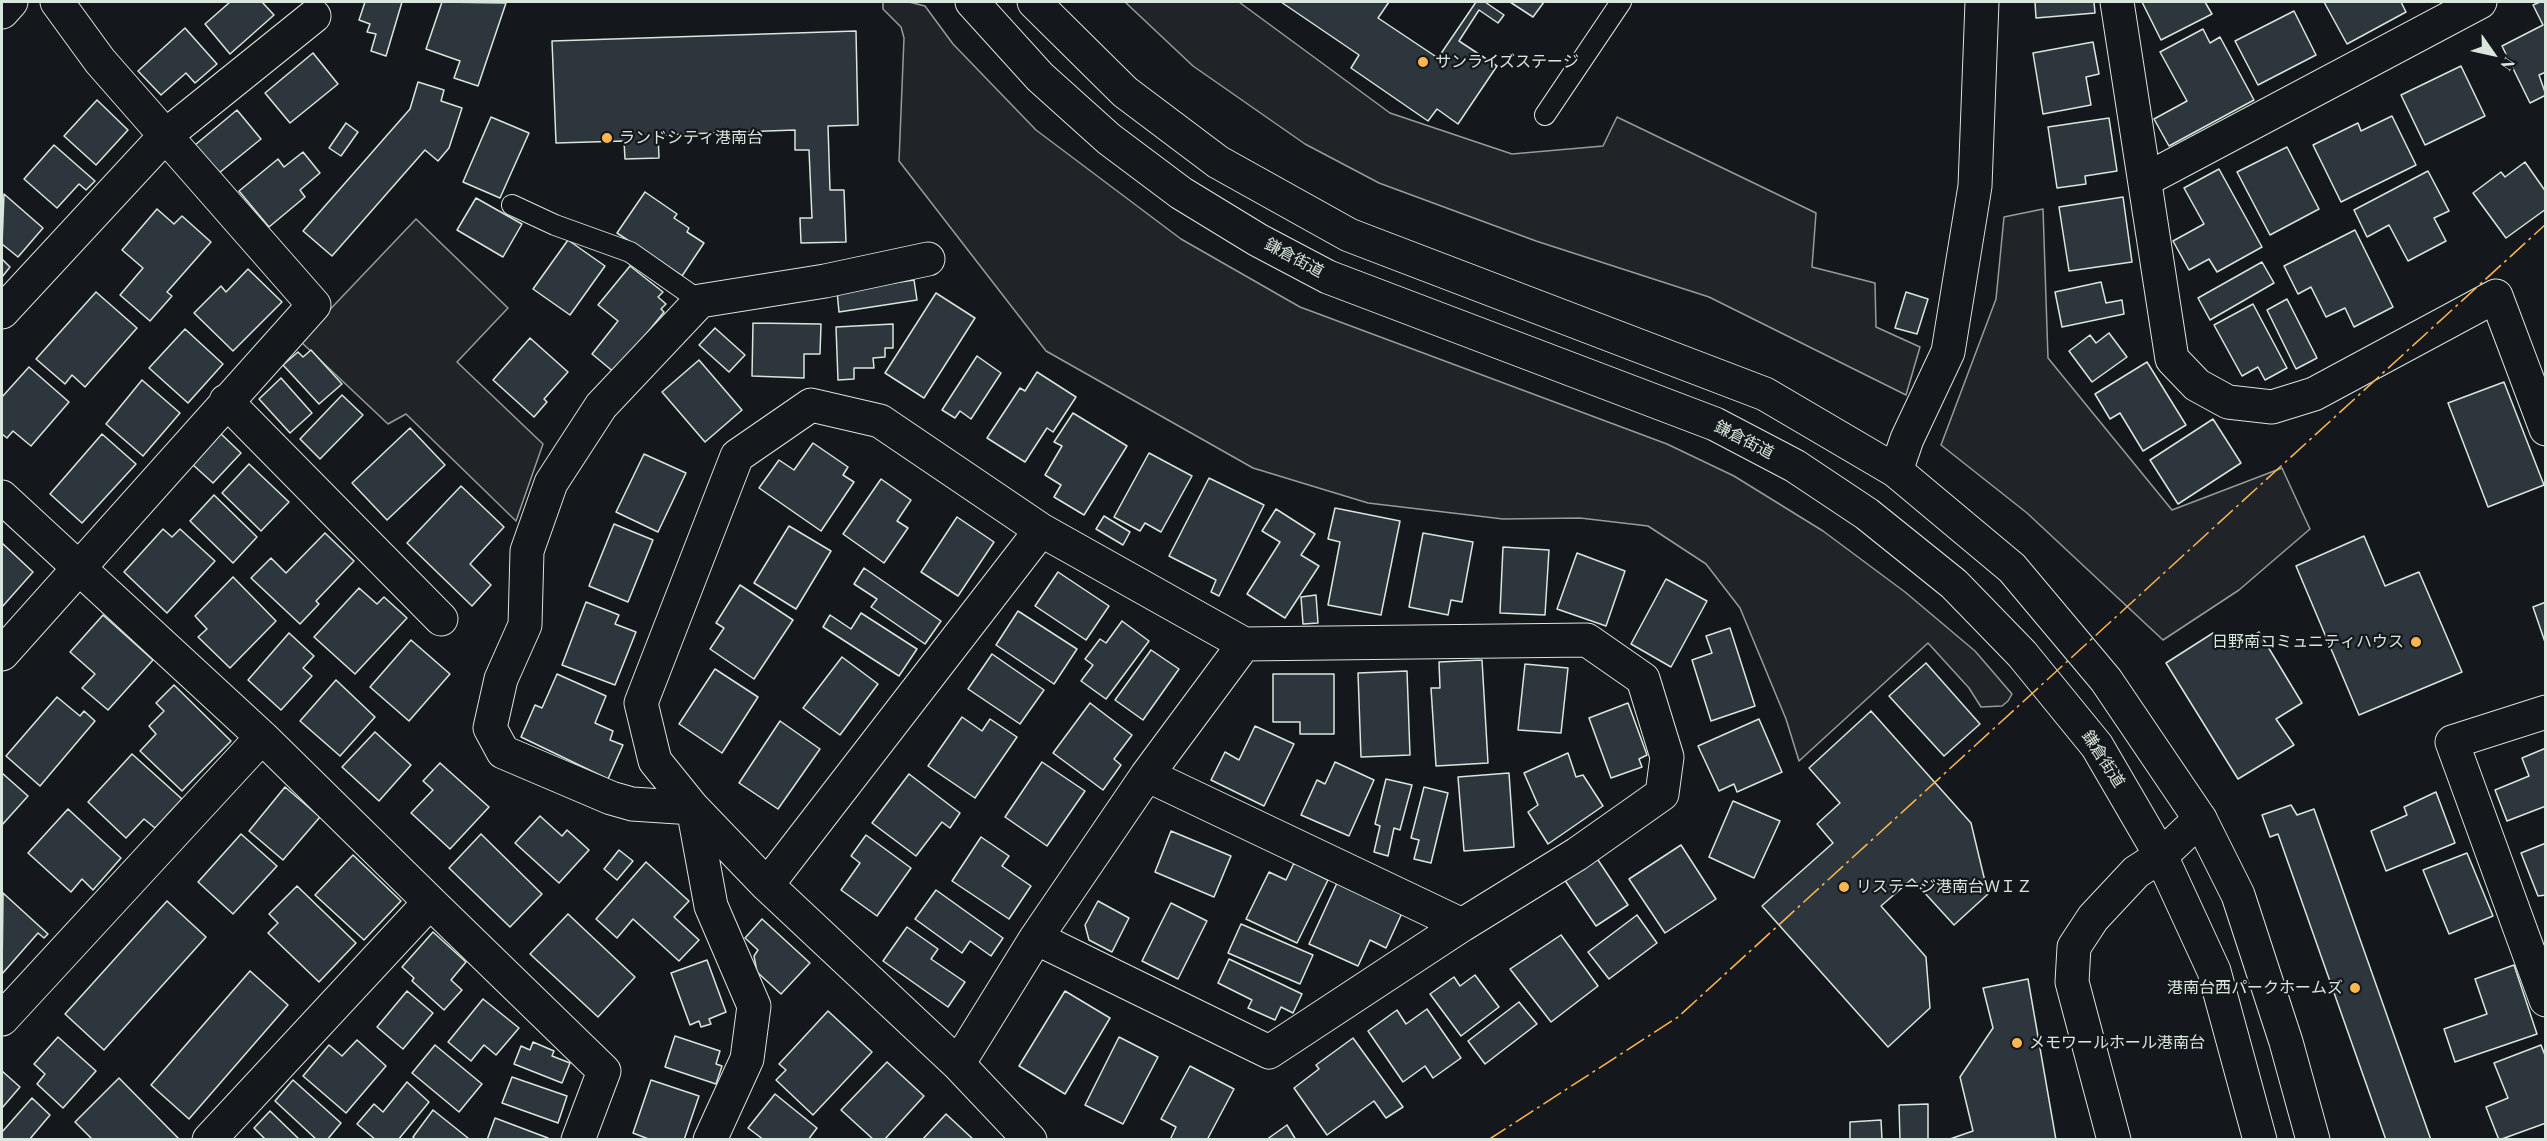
<!DOCTYPE html>
<html>
<head>
<meta charset="utf-8">
<style>
  body { margin:0 }
  #map { position:relative; width:2547px; height:1141px; overflow:hidden; background:#14181c; font-family:"Playfair Display",serif }
  canvas { display:block }
  .frame { position:absolute; inset:0; border:3px solid #d8e6dc; pointer-events:none }
  .north { position:absolute; left:2463px; top:24px; width:60px; height:60px; -webkit-text-stroke:4px #14181c; paint-order:stroke; rotate:124deg; font-size:16px; font-weight:700; line-height:24px; text-align:center; color:#d8e6dc }
  .north::after { content:''; display:block; margin:auto; width:21px; height:27px; background:#d8e6dc; clip-path:polygon(50% 0,100% 100%,50% 72%,0 100%) }
</style>
</head>
<body>
<div id="map">
<canvas width="2547" height="1141"></canvas>
<div class="frame"></div>
<div class="north">N</div>
</div>
<script>
const g = document.querySelector('canvas').getContext('2d');
g.lineJoin = 'round';
function fill(path, color) { g.fillStyle = color; g.fill(path, 'evenodd'); }
const toPath = rows => new Path2D(rows.map(r => 'M' + r).join(''));
function strokePath(path, color, width, dash) { g.strokeStyle = color; g.lineWidth = width; g.lineCap = dash ? 'butt' : 'round'; g.setLineDash(dash || []); g.stroke(path); }
function write(font, color, halo, rows, align = 'center') {
  g.font = font + ' "Playfair Display","Noto Sans JP",serif'; g.lineWidth = 4.5; g.setLineDash([]); g.textBaseline = 'middle'; g.strokeStyle = halo; g.fillStyle = color; for (const [text, x, y, turn = 0] of rows) {
    g.save(); g.translate(x, y); g.rotate((+turn || 0) * Math.PI / 180); g.textAlign = isNaN(turn) ? turn : align; if (halo) g.strokeText(text, 0, 0); g.fillText(text, 0, 0); g.restore();
  }
}
const green = toPath([
  [883,2,909,2,925,6,953,44,1036,130,1181,239,1300,307,1667,444,1734,476,1823,531,1905,592,1975,651,2012,694,2008,701,2002,706,1981,707,1969,688,1928,643,1799,761,1786,719,1740,608,1706,564,1648,526,1580,518,1503,519,1368,503,1253,468,1046,351,899,161,904,38,901,27,883,9,883,2],
  [1125,2,1239,2,1390,113,1512,154,1603,146,1617,117,1816,213,1812,267,1875,283,1876,327,1920,347,1906,395,1709,297,1536,241,1379,183,1305,144,1193,66,1125,2],
  [2043,209,2048,358,2172,510,2282,468,2310,529,2239,590,2163,640,2027,513,1941,445,1996,299,2004,217,2043,209],
  [416,219,508,308,457,362,543,444,516,521,406,414,388,424,300,341,416,219]
]);
fill(green, '#202428');
strokePath(green, '#939e99', 1.5);
const building = toPath([
  [230,2,262,2,274,15,230,54,205,24,230,2],
  [365,2,402,2,386,56,371,51,376,34,367,32,370,24,359,20,365,2],
  [442,2,506,3,478,86,454,78,460,61,426,49,442,2],
  [1281,2,1389,2,1378,18,1438,58,1476,2,1485,2,1504,15,1498,23,1479,10,1459,41,1497,66,1458,124,1437,109,1428,121,1351,68,1359,55,1281,2],
  [1510,2,1544,2,1533,17,1510,2],
  [2035,2,2094,2,2095,13,2036,18,2035,2],
  [2142,2,2205,2,2212,14,2161,40,2142,2],
  [2324,2,2401,2,2406,12,2347,44,2324,2],
  [2540,2,2546,2,2546,72,2539,75,2546,95,2530,103,2502,46,2543,25,2533,5,2540,2],
  [2294,11,2316,55,2258,85,2235,41,2294,11],
  [185,28,217,64,195,83,186,73,161,95,138,71,185,28],
  [2203,29,2210,43,2220,37,2254,100,2169,146,2154,119,2187,101,2160,52,2203,29],
  [856,31,858,125,828,126,830,190,844,190,846,242,801,243,800,218,812,218,809,150,795,150,795,130,658,135,659,158,625,159,624,141,556,143,552,41,856,31],
  [2093,42,2099,74,2086,77,2091,105,2043,114,2033,53,2093,42],
  [313,53,338,84,290,123,265,93,313,53],
  [2461,66,2485,116,2425,145,2401,95,2461,66],
  [418,82,444,90,441,101,462,108,449,148,438,161,425,150,332,256,303,231,410,109,418,82],
  [97,100,128,130,96,165,64,136,97,100],
  [237,110,261,139,219,173,195,145,237,110],
  [2392,116,2416,165,2341,202,2313,145,2358,123,2361,131,2392,116],
  [491,117,529,133,500,198,463,182,491,117],
  [2109,118,2117,171,2085,176,2086,184,2057,188,2048,127,2109,118],
  [346,123,358,132,341,156,329,148,346,123],
  [54,145,95,181,86,190,79,184,57,208,24,179,54,145],
  [2287,147,2319,209,2270,235,2237,172,2287,147],
  [303,152,320,173,300,190,305,197,269,227,239,191,278,159,284,167,303,152],
  [2525,162,2546,192,2546,209,2506,238,2473,193,2501,172,2505,177,2525,162],
  [2219,169,2262,247,2217,272,2209,259,2189,270,2173,241,2204,224,2184,188,2219,169],
  [2428,171,2449,211,2434,218,2446,241,2408,261,2389,225,2367,237,2354,210,2428,171],
  [645,192,677,214,674,218,689,228,687,232,704,243,682,276,617,233,645,192],
  [4,194,43,228,18,257,2,244,4,194],
  [2123,197,2132,262,2069,271,2059,207,2123,197],
  [476,198,522,224,503,257,457,230,476,198],
  [157,209,174,224,182,216,211,242,167,292,172,296,150,321,120,295,143,268,122,250,157,209],
  [2355,230,2393,307,2354,327,2345,308,2326,317,2311,287,2298,294,2284,266,2355,230],
  [568,240,605,266,570,315,533,289,568,240],
  [2,259,10,267,2,277,2,259],
  [2262,262,2274,283,2210,320,2198,298,2262,262],
  [630,266,663,292,658,297,666,304,661,309,664,312,615,373,592,354,618,321,598,305,630,266],
  [248,269,282,302,233,351,194,313,221,286,226,292,248,269],
  [914,280,917,300,839,312,837,291,914,280],
  [2101,282,2106,303,2122,300,2124,314,2062,327,2055,292,2101,282],
  [96,292,137,328,85,387,72,375,65,384,36,359,96,292],
  [1906,292,1928,299,1917,334,1895,328,1906,292],
  [936,293,975,318,924,398,885,373,936,293],
  [2287,299,2317,358,2296,369,2267,310,2287,299],
  [2253,304,2287,368,2265,380,2258,367,2242,376,2214,325,2253,304],
  [753,323,821,324,820,354,804,354,804,378,752,376,753,323],
  [893,324,893,348,885,348,885,357,873,358,874,368,854,368,854,379,838,380,836,327,893,324],
  [715,328,745,355,729,372,699,345,715,328],
  [185,329,223,364,188,403,149,368,185,329],
  [2109,333,2127,357,2092,382,2069,351,2090,335,2096,343,2109,333],
  [530,338,568,372,544,399,547,402,534,417,493,380,530,338],
  [311,350,342,384,319,404,283,365,298,352,303,357,311,350],
  [977,356,1001,373,971,419,960,411,955,418,942,410,977,356],
  [699,360,742,410,705,442,662,392,699,360],
  [2147,362,2186,425,2143,451,2120,413,2110,419,2095,394,2147,362],
  [29,367,69,402,31,446,13,431,7,438,2,434,2,397,29,367],
  [1037,372,1076,397,1053,432,1047,428,1025,462,987,438,1020,388,1025,391,1037,372],
  [281,378,312,413,290,433,259,399,281,378],
  [142,380,180,413,143,456,106,424,142,380],
  [2504,382,2544,485,2488,507,2448,403,2504,382],
  [342,395,363,415,320,459,300,439,342,395],
  [1073,413,1127,446,1084,515,1054,497,1061,485,1045,475,1062,446,1054,442,1073,413],
  [2213,419,2241,463,2178,504,2150,460,2213,419],
  [410,428,445,465,387,520,352,483,410,428],
  [220,433,241,453,213,483,192,464,220,433],
  [102,434,136,464,82,523,50,494,102,434],
  [813,443,848,467,843,475,854,482,821,531,759,488,779,460,794,470,813,443],
  [1149,453,1192,476,1161,532,1145,523,1140,531,1114,517,1149,453],
  [644,454,686,473,658,532,616,512,644,454],
  [249,464,289,502,261,531,222,493,249,464],
  [1209,478,1264,505,1219,596,1211,592,1216,580,1169,556,1209,478],
  [881,479,911,500,897,521,908,528,884,563,843,534,881,479],
  [461,486,504,527,470,564,491,585,472,606,407,543,461,486],
  [214,495,257,537,233,563,190,521,214,495],
  [1335,508,1400,521,1381,615,1328,605,1340,542,1328,539,1335,508],
  [1276,509,1315,534,1301,555,1319,566,1285,618,1247,594,1280,542,1262,531,1276,509],
  [1104,516,1130,532,1123,545,1096,529,1104,516],
  [957,517,994,542,958,596,921,572,957,517],
  [614,524,653,540,628,602,589,586,614,524],
  [789,526,831,551,796,609,754,583,789,526],
  [163,529,172,537,180,529,215,561,167,613,124,572,163,529],
  [325,533,354,561,316,601,319,604,300,624,251,578,271,558,286,573,325,533],
  [1423,533,1473,542,1462,602,1451,600,1448,615,1409,607,1423,533],
  [2364,536,2385,586,2419,572,2462,672,2359,715,2296,566,2364,536],
  [2,543,33,572,2,607,2,543],
  [1503,547,1549,550,1545,615,1500,613,1503,547],
  [1577,553,1625,571,1606,626,1557,609,1577,553],
  [864,568,941,621,925,644,871,607,877,599,854,584,864,568],
  [1058,572,1109,606,1086,640,1035,606,1058,572],
  [233,577,276,621,230,668,198,637,207,629,195,616,233,577],
  [1666,579,1707,601,1671,667,1631,644,1666,579],
  [740,585,793,620,754,679,710,649,724,628,716,623,740,585],
  [359,588,377,604,384,597,407,618,355,674,314,637,359,588],
  [1316,595,1318,623,1303,624,1301,597,1316,595],
  [586,602,619,615,615,624,636,632,615,685,562,665,586,602],
  [2546,602,2546,645,2533,607,2546,602],
  [1018,611,1077,649,1054,684,996,645,1018,611],
  [861,613,917,649,899,676,823,627,830,615,851,629,861,613],
  [103,615,153,660,108,710,82,688,95,674,70,652,103,615],
  [1122,621,1149,641,1106,699,1081,681,1093,665,1085,659,1100,639,1106,643,1122,621],
  [1730,628,1755,706,1711,721,1692,660,1712,653,1706,636,1730,628],
  [2259,632,2302,703,2276,719,2294,745,2238,779,2166,663,2213,633,2217,640,2225,635,2233,649,2259,632],
  [289,633,314,656,303,668,312,676,281,710,248,680,289,633],
  [411,640,450,674,409,721,370,687,411,640],
  [1151,650,1179,669,1143,720,1115,700,1151,650],
  [992,654,1044,690,1020,724,968,689,992,654],
  [842,657,878,684,840,735,803,708,842,657],
  [1482,660,1488,763,1436,766,1431,688,1440,688,1439,662,1482,660],
  [1926,663,1980,724,1944,756,1889,696,1926,663],
  [1525,664,1568,668,1561,733,1518,730,1525,664],
  [715,669,758,697,722,753,679,724,715,669],
  [1407,671,1410,755,1361,757,1358,673,1407,671],
  [557,674,606,696,595,723,613,731,610,740,623,745,608,779,521,737,535,705,542,708,557,674],
  [1273,674,1334,674,1334,734,1300,734,1300,722,1273,722,1273,674],
  [336,680,375,717,340,756,300,721,336,680],
  [174,685,231,741,182,791,140,751,156,734,149,726,164,711,156,703,174,685],
  [57,697,80,716,84,711,95,721,40,786,6,756,57,697],
  [1090,703,1132,735,1114,759,1121,765,1103,790,1053,753,1090,703],
  [1628,703,1647,755,1639,759,1642,767,1611,778,1589,718,1628,703],
  [1871,711,1971,823,1988,894,1954,925,1912,879,1881,906,1926,957,1930,1008,1888,1047,1762,906,1833,843,1817,824,1840,803,1809,768,1871,711],
  [962,717,982,731,990,719,1017,737,975,798,928,766,962,717],
  [1759,719,1782,772,1737,792,1734,784,1719,791,1698,746,1759,719],
  [780,721,820,749,778,809,739,783,780,721],
  [1255,726,1294,744,1264,806,1211,780,1225,752,1239,760,1255,726],
  [375,732,411,765,379,801,342,767,375,732],
  [2546,748,2546,806,2507,821,2495,790,2529,776,2522,758,2546,748],
  [1568,753,1576,777,1583,775,1603,806,1548,844,1528,812,1538,805,1524,773,1568,753],
  [132,754,182,799,155,828,144,819,126,838,88,802,132,754],
  [1042,762,1085,791,1047,846,1005,817,1042,762],
  [1335,762,1374,780,1349,836,1301,815,1317,780,1325,784,1335,762],
  [440,763,489,807,450,849,411,813,433,790,423,781,440,763],
  [2,773,28,796,2,825,2,773],
  [1509,773,1514,847,1464,851,1458,777,1509,773],
  [909,774,960,813,950,828,942,822,916,856,872,823,909,774],
  [1386,779,1412,785,1400,830,1394,828,1388,856,1374,852,1380,826,1375,824,1386,779],
  [285,787,320,817,283,860,249,831,285,787],
  [1424,787,1448,793,1431,863,1414,859,1419,840,1411,838,1424,787],
  [2436,792,2455,843,2386,871,2371,831,2407,815,2404,807,2436,792],
  [1733,801,1780,821,1754,878,1709,857,1733,801],
  [2291,805,2297,815,2314,809,2431,1140,2386,1140,2278,834,2270,837,2262,815,2291,805],
  [68,809,121,858,93,890,82,879,71,892,28,853,68,809],
  [540,816,562,836,567,830,589,850,559,883,515,843,540,816],
  [1171,831,1231,856,1214,897,1155,872,1171,831],
  [241,834,277,866,233,914,198,882,241,834],
  [481,834,542,894,510,927,449,868,481,834],
  [866,835,911,868,877,916,841,890,860,863,851,856,866,835],
  [981,837,1009,856,1002,866,1031,886,1009,919,952,881,981,837],
  [2546,843,2546,895,2538,896,2521,853,2546,843],
  [1681,845,1716,899,1665,933,1629,879,1681,845],
  [619,850,633,861,617,880,604,869,619,850],
  [2467,853,2493,916,2449,934,2423,870,2467,853],
  [353,855,401,901,364,940,315,895,353,855],
  [1596,857,1628,905,1596,926,1564,879,1596,857],
  [646,862,689,901,674,917,699,940,679,961,633,919,617,938,596,919,646,862],
  [1294,863,1328,880,1297,943,1246,919,1269,872,1286,880,1294,863],
  [1337,883,1402,913,1386,948,1370,940,1358,966,1309,944,1337,883],
  [297,886,356,943,319,982,268,933,278,923,269,914,297,886],
  [936,890,1003,938,991,956,970,941,962,953,915,919,936,890],
  [3,893,48,934,44,938,38,933,2,974,3,893],
  [167,901,206,937,104,1050,65,1014,167,901],
  [1098,901,1129,918,1112,952,1089,940,1085,925,1098,901],
  [1171,903,1207,921,1178,979,1142,961,1171,903],
  [568,914,635,977,598,1017,530,954,568,914],
  [1637,915,1657,943,1609,979,1588,952,1637,915],
  [762,919,810,963,781,994,757,972,754,956,758,950,745,938,762,919],
  [1241,924,1313,955,1300,984,1228,953,1241,924],
  [907,927,938,949,931,959,965,982,948,1007,883,961,907,927],
  [433,932,466,962,451,980,462,990,444,1010,412,981,414,978,402,967,433,932],
  [1561,935,1598,986,1551,1022,1510,969,1561,935],
  [1229,959,1302,994,1293,1013,1281,1007,1275,1020,1248,1008,1252,1000,1218,983,1229,959],
  [707,960,726,1012,709,1019,711,1024,701,1027,699,1021,690,1025,671,973,707,960],
  [2514,965,2537,1034,2455,1062,2444,1029,2487,1014,2475,979,2514,965],
  [250,971,288,1005,189,1119,151,1085,250,971],
  [1475,975,1499,1007,1461,1036,1430,994,1454,977,1460,986,1475,975],
  [2028,979,2056,1140,1947,1140,1973,1131,1960,1077,1993,1028,1983,988,2028,979],
  [407,991,433,1013,403,1049,377,1027,407,991],
  [1065,991,1110,1018,1065,1094,1019,1066,1065,991],
  [483,999,519,1028,496,1055,484,1045,471,1061,448,1042,483,999],
  [1519,1002,1537,1024,1485,1064,1468,1041,1519,1002],
  [1427,1009,1461,1058,1433,1078,1425,1066,1403,1082,1368,1031,1397,1010,1406,1024,1427,1009],
  [828,1011,872,1052,813,1115,776,1080,786,1070,779,1064,828,1011],
  [675,1036,720,1051,716,1064,722,1066,716,1084,665,1067,675,1036],
  [58,1037,96,1071,63,1108,37,1084,45,1074,34,1064,58,1037],
  [1119,1037,1158,1057,1123,1124,1085,1105,1119,1037],
  [1353,1038,1403,1107,1386,1118,1374,1101,1327,1135,1294,1088,1319,1069,1316,1065,1353,1038],
  [357,1040,386,1066,346,1113,303,1076,329,1045,342,1056,357,1040],
  [533,1042,554,1051,552,1056,570,1063,562,1083,514,1064,521,1046,530,1050,533,1042],
  [435,1045,482,1084,459,1112,412,1073,435,1045],
  [2541,1045,2546,1058,2546,1123,2499,1140,2486,1107,2508,1098,2494,1063,2541,1045],
  [887,1062,924,1096,884,1140,874,1140,841,1110,887,1062],
  [1190,1066,1234,1089,1207,1140,1170,1140,1176,1127,1161,1119,1190,1066],
  [2,1071,20,1087,2,1108,2,1071],
  [512,1077,567,1096,558,1123,502,1103,512,1077],
  [119,1078,180,1140,93,1140,75,1122,119,1078],
  [293,1080,341,1123,327,1140,317,1140,275,1101,293,1080],
  [651,1080,699,1096,684,1140,651,1140,633,1133,651,1080],
  [407,1082,429,1102,398,1140,376,1140,357,1124,374,1104,383,1112,407,1082],
  [775,1094,817,1128,808,1140,764,1140,748,1128,775,1094],
  [32,1098,50,1115,29,1140,2,1140,2,1132,32,1098],
  [1928,1104,1928,1140,1900,1140,1899,1105,1928,1104],
  [433,1110,468,1138,467,1140,416,1140,413,1137,433,1110],
  [270,1111,300,1140,266,1140,254,1128,270,1111],
  [946,1114,974,1140,922,1140,946,1114],
  [495,1118,548,1138,547,1140,487,1140,495,1118],
  [1881,1120,1882,1140,1850,1140,1850,1122,1881,1120],
  [1287,1125,1296,1140,1266,1140,1287,1125]
]);
fill(building, '#2c363c');
strokePath(building, '#d8e6dc', 1.5);
const service = toPath([
  [1545,115,1621,2],
  [512,205,555,225,630,252,700,301]
]);
const minor = toPath([
  [2117,2,2172,359,2197,385,2228,402,2272,407,2314,394,2496,296,2546,429],
  [2,12,11,2],
  [2145,180,2480,2],
  [2,312,165,136,314,16],
  [226,401,441,619],
  [1896,471,1907,439,1948,352,1975,186,1982,2],
  [2,497,262,737,430,902,209,1140],
  [2,654,314,305,100,61,57,2],
  [2546,712,2452,742,2546,1000],
  [1147,775,1462,925],
  [767,885,693,808,632,804,611,798,503,752,490,728,501,679,525,625,527,551,551,483,601,406,700,301,825,281,928,259],
  [430,902,604,1071,578,1140],
  [1036,938,1269,1052,1462,925,1577,854,1662,794,1667,757,1643,679,1587,640,1244,644],
  [2,1019,262,737],
  [958,1064,1030,1140],
  [710,1140,747,1059,754,1006,711,906,693,808,655,761,641,703,737,456,811,405,880,421,1041,530,1244,644,1147,775,1036,938,958,1064,767,885,1041,530],
  [2114,1140,2072,982,2074,947,2093,918,2136,872,2161,856,2200,819]
]);
const primary = toPath([
  [972,2,1040,77,1109,139,1181,193,1258,240,1328,277,1715,424,1795,466,1867,514,1954,584,2022,654,2097,746,2161,856,2214,971,2260,1140],
  [1034,2,1125,92,1218,162,1349,235,1765,394,1896,471,2012,568,2106,680,2200,819,2238,895,2286,1042,2313,1140]
]);
strokePath(service, '#d8e6dc', 22);
strokePath(minor, '#d8e6dc', 35);
strokePath(primary, '#d8e6dc', 35);
strokePath(service, '#14181c', 20);
strokePath(minor, '#14181c', 33);
strokePath(primary, '#14181c', 33);
strokePath(toPath([
  [1488,1140,1678,1017,2546,224]
]), '#ffb74d', 1.5, [21, 4.5, 3, 4.5]);
for (const [x, y, r, color] of [
  [1423,62,6,"#ffb74d"],
  [607,138,6,"#ffb74d"],
  [2416,642,6,"#ffb74d"],
  [1844,887,6,"#ffb74d"],
  [2355,988,6,"#ffb74d"],
  [2017,1043,6,"#ffb74d"]
]) { const dot = new Path2D(); dot.arc(x, y, r, 0, 2 * Math.PI); g.fillStyle = color; g.fill(dot); strokePath(dot, '#14181c', 2); }
write('16px', '#d8e6dc', '#14181c', [
  ["サンライズステージ",1435,62],
  ["ランドシティ港南台",619,138],
  ["日野南コミュニティハウス",2404,642,"right"],
  ["リステージ港南台ＷＩＺ",1856,887],
  ["港南台西パークホームズ",2343,988,"right"],
  ["メモワールホール港南台",2029,1043]
], 'left');
write('16px', '#d8e6dc', '#14181c', [
  ["鎌倉街道",1294,258,28],
  ["鎌倉街道",1744,440,27],
  ["鎌倉街道",2103,759,57]
]);
</script>
</body>
</html>
